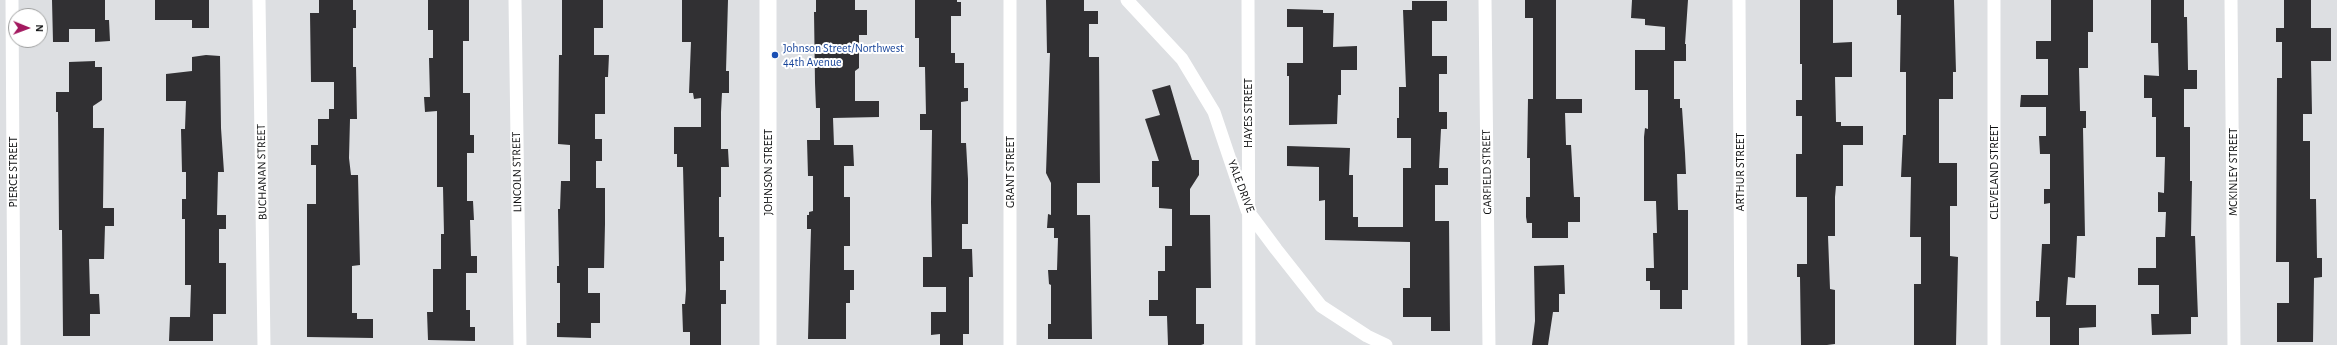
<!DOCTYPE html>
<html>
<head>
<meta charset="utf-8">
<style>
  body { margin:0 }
  #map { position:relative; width:2337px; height:345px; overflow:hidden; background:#dddfe2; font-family:"Alegreya Sans",sans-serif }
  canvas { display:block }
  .north { position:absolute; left:8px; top:8px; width:40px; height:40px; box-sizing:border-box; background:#fff; border:1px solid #9fa0a0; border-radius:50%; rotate:91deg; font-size:11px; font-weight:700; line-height:16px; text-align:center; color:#101112 }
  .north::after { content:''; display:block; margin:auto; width:14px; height:18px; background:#a3185f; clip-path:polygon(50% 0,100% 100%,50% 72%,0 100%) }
</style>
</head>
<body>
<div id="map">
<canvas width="2337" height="345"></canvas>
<div class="north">N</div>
</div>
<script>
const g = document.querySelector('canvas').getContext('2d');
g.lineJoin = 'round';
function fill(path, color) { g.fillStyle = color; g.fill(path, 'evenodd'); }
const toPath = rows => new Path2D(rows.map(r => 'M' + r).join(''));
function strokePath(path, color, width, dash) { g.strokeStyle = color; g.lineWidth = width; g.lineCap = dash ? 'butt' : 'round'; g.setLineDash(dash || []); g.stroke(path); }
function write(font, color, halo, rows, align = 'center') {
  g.font = font + ' "Alegreya Sans",sans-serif'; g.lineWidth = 4; g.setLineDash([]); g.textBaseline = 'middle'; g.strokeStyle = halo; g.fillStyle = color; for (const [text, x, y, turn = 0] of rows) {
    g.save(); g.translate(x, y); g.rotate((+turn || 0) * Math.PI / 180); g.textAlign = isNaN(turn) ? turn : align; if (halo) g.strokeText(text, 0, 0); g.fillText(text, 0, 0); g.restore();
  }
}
fill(toPath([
  [52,0,105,0,105,20,109,20,110,41,95,42,95,29,69,29,69,42,53,42],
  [155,0,209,0,209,28,192,28,192,20,155,20],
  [319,0,353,0,353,10,356,10,356,28,353,28,353,67,356,67,357,119,350,119,349,158,351,175,358,175,360,265,352,266,352,313,357,313,357,319,373,319,373,338,307,337,307,204,316,204,316,165,311,165,311,145,318,145,318,119,329,119,329,109,334,109,334,82,311,82,310,13,319,13],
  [428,0,469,0,469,41,463,41,463,93,470,93,470,135,474,135,474,153,467,153,467,201,473,201,474,220,470,220,471,256,477,256,477,273,466,273,466,310,470,310,470,327,475,327,475,341,428,340,427,312,433,312,433,269,441,269,441,234,444,234,443,187,437,187,437,111,425,112,424,97,430,97,429,58,433,58,433,30,428,30],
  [562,0,603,0,603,28,594,28,594,55,609,55,608,77,605,77,605,114,595,114,595,139,602,139,602,161,596,161,596,188,605,188,605,224,604,268,588,268,588,293,600,293,600,323,591,323,591,338,557,337,557,323,560,323,560,283,557,283,557,266,559,266,558,209,560,209,561,181,570,181,570,145,558,144,559,55,562,55],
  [682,0,728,0,726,71,729,71,729,93,722,93,721,112,721,149,728,149,729,167,721,167,721,197,719,197,719,237,724,237,724,261,720,261,720,290,726,290,726,304,721,304,721,345,690,345,690,332,683,332,682,304,685,304,686,290,683,167,677,167,677,154,674,154,674,127,701,127,701,98,694,99,693,93,689,93,691,42,682,42],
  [816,0,855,0,855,10,867,10,867,35,859,35,859,68,855,71,855,101,879,101,879,117,833,118,834,145,853,145,854,166,844,166,844,197,850,197,850,246,844,246,844,270,854,270,854,290,850,290,850,303,846,303,846,339,808,339,811,229,807,229,807,215,809,215,809,212,813,211,813,176,808,176,807,140,820,140,820,108,816,108,815,83,814,12,816,12],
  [915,0,957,0,957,2,961,2,961,16,951,16,951,53,955,53,955,63,964,63,964,88,968,88,968,101,961,102,961,143,966,143,968,179,968,224,962,224,962,249,972,249,973,277,969,277,969,334,963,334,963,345,940,345,940,334,931,335,931,312,946,312,946,287,923,287,923,257,932,257,931,202,932,130,920,130,920,114,926,114,925,67,919,67,919,38,915,38],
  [1046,0,1084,0,1084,11,1098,11,1098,24,1089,24,1089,57,1099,57,1100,183,1077,183,1077,215,1090,215,1092,339,1048,339,1048,324,1051,324,1051,285,1049,284,1048,270,1057,270,1058,238,1054,238,1054,228,1047,228,1048,214,1051,215,1051,183,1046,173,1050,53,1047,53],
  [1525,0,1556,0,1556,99,1582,99,1582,113,1565,113,1566,145,1571,145,1574,197,1580,197,1580,222,1568,222,1568,238,1532,238,1532,223,1527,223,1526,217,1526,197,1530,197,1530,158,1527,158,1528,99,1533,99,1533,18,1525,18],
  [1632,0,1688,0,1685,44,1686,44,1686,61,1674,61,1674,99,1680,99,1680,108,1682,108,1685,153,1686,174,1677,174,1678,210,1688,210,1688,290,1682,290,1682,309,1660,309,1660,290,1650,290,1650,281,1646,281,1646,268,1654,268,1653,233,1657,233,1656,201,1644,201,1644,137,1645,128,1648,129,1648,90,1635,90,1635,50,1665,50,1665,27,1645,25,1645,19,1631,18],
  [1800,0,1833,0,1833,43,1852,42,1852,77,1835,77,1836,122,1841,122,1841,126,1863,126,1863,145,1843,145,1843,186,1836,186,1835,197,1835,236,1828,236,1830,289,1835,290,1835,344,1827,345,1801,345,1800,277,1797,277,1797,264,1807,264,1807,197,1796,197,1796,154,1802,154,1802,116,1796,116,1796,100,1802,100,1802,64,1800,64],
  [1897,0,1954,0,1956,72,1953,72,1953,99,1939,99,1939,163,1957,163,1957,206,1950,206,1950,256,1958,257,1956,345,1914,345,1914,284,1921,284,1921,237,1910,237,1911,177,1901,177,1903,135,1906,135,1906,72,1900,72,1901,15,1897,15],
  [2051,0,2093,0,2093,32,2088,32,2088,68,2079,68,2080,111,2086,111,2086,128,2083,128,2085,236,2077,236,2075,278,2068,277,2066,305,2096,305,2096,327,2079,328,2079,345,2050,345,2050,317,2036,317,2036,301,2039,301,2042,244,2050,244,2050,203,2044,204,2044,189,2050,189,2050,154,2040,154,2039,136,2046,136,2046,107,2020,107,2021,95,2048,95,2048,59,2036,59,2036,41,2051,41],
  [2151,0,2184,0,2184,17,2187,17,2188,70,2197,70,2197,89,2184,89,2184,127,2190,127,2190,181,2192,181,2191,236,2195,236,2197,291,2198,317,2191,317,2191,334,2152,335,2151,314,2159,314,2159,285,2138,285,2138,268,2156,268,2156,237,2165,237,2166,212,2158,212,2158,192,2164,193,2165,157,2156,157,2156,117,2152,117,2152,98,2144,98,2144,75,2159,76,2158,43,2151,43],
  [2284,0,2311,0,2311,28,2331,28,2331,61,2311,61,2312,114,2303,114,2303,141,2310,141,2310,199,2316,199,2317,258,2322,258,2322,277,2314,278,2313,342,2277,342,2277,303,2289,303,2289,262,2276,262,2277,78,2282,78,2282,42,2276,42,2276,28,2284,28],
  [1412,1,1447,1,1447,21,1432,21,1432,56,1447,56,1447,74,1439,74,1439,112,1447,112,1447,129,1441,129,1439,168,1448,168,1448,185,1435,185,1435,221,1449,221,1450,331,1431,331,1431,317,1403,317,1403,288,1410,288,1410,242,1325,240,1325,200,1319,201,1319,167,1287,166,1287,146,1350,148,1349,175,1353,175,1353,217,1358,217,1358,227,1403,227,1403,168,1411,168,1411,138,1397,138,1397,118,1399,118,1399,87,1406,87,1403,10,1412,10],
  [1287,9,1323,10,1323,13,1334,13,1333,47,1357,46,1357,70,1341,70,1341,95,1338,95,1337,124,1289,125,1289,76,1287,76,1287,63,1303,63,1303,27,1287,27],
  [206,55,220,56,221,128,224,172,218,172,217,215,226,215,226,229,219,229,219,263,226,263,226,314,213,314,213,341,169,341,170,317,190,317,191,285,185,285,185,219,182,219,182,199,186,199,186,172,182,172,181,129,185,129,186,101,166,101,166,74,192,71,192,57],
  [95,61,95,67,102,67,102,100,93,106,93,128,104,128,103,208,114,208,114,226,105,226,104,259,89,259,90,294,99,294,100,314,90,314,90,336,63,336,62,230,59,230,58,112,56,112,56,92,69,92,69,62],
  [1170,85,1192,160,1199,160,1199,175,1190,189,1190,215,1210,215,1211,288,1196,288,1196,324,1204,324,1204,344,1201,345,1168,345,1167,316,1149,316,1149,300,1158,300,1158,271,1165,271,1165,246,1172,246,1172,209,1159,208,1159,187,1152,187,1152,161,1159,161,1145,119,1160,115,1152,90],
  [1564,265,1565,294,1559,294,1559,312,1553,312,1548,345,1532,345,1535,321,1534,266]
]), '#313033');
strokePath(toPath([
  [12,0,14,345],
  [259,0,264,345],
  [515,0,520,345],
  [1127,0,1182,59,1214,112,1247,210,1276,249,1321,306,1367,336,1386,345],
  [1248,0,1249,345],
  [1485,0,1489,345],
  [1739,0,1741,345],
  [1994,0,1994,345],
  [2231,0,2234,345],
  [1010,345,1010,0]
]), '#fff', 13);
strokePath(toPath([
  [768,345,768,0]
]), '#fff', 17);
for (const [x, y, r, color] of [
  [775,55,4,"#1a4fb4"]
]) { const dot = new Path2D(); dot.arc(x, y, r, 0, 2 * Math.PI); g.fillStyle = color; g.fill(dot); strokePath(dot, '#fff', 1.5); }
write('12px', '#164399', '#fff', [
  ["Johnson Street/Northwest",783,48],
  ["44th Avenue",783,62]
], 'left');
write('12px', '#101112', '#fff', [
  ["HAYES STREET",1248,113,-90],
  ["PIERCE STREET",13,172,-90],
  ["BUCHANAN STREET",262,172,-91],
  ["LINCOLN STREET",517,172,-91],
  ["JOHNSON STREET",768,172,-90],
  ["GRANT STREET",1010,172,-90],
  ["GARFIELD STREET",1487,172,-91],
  ["ARTHUR STREET",1740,172,-90],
  ["CLEVELAND STREET",1994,172,-90],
  ["MCKINLEY STREET",2233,172,-90],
  ["YALE DRIVE",1241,186,69]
]);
</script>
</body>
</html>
